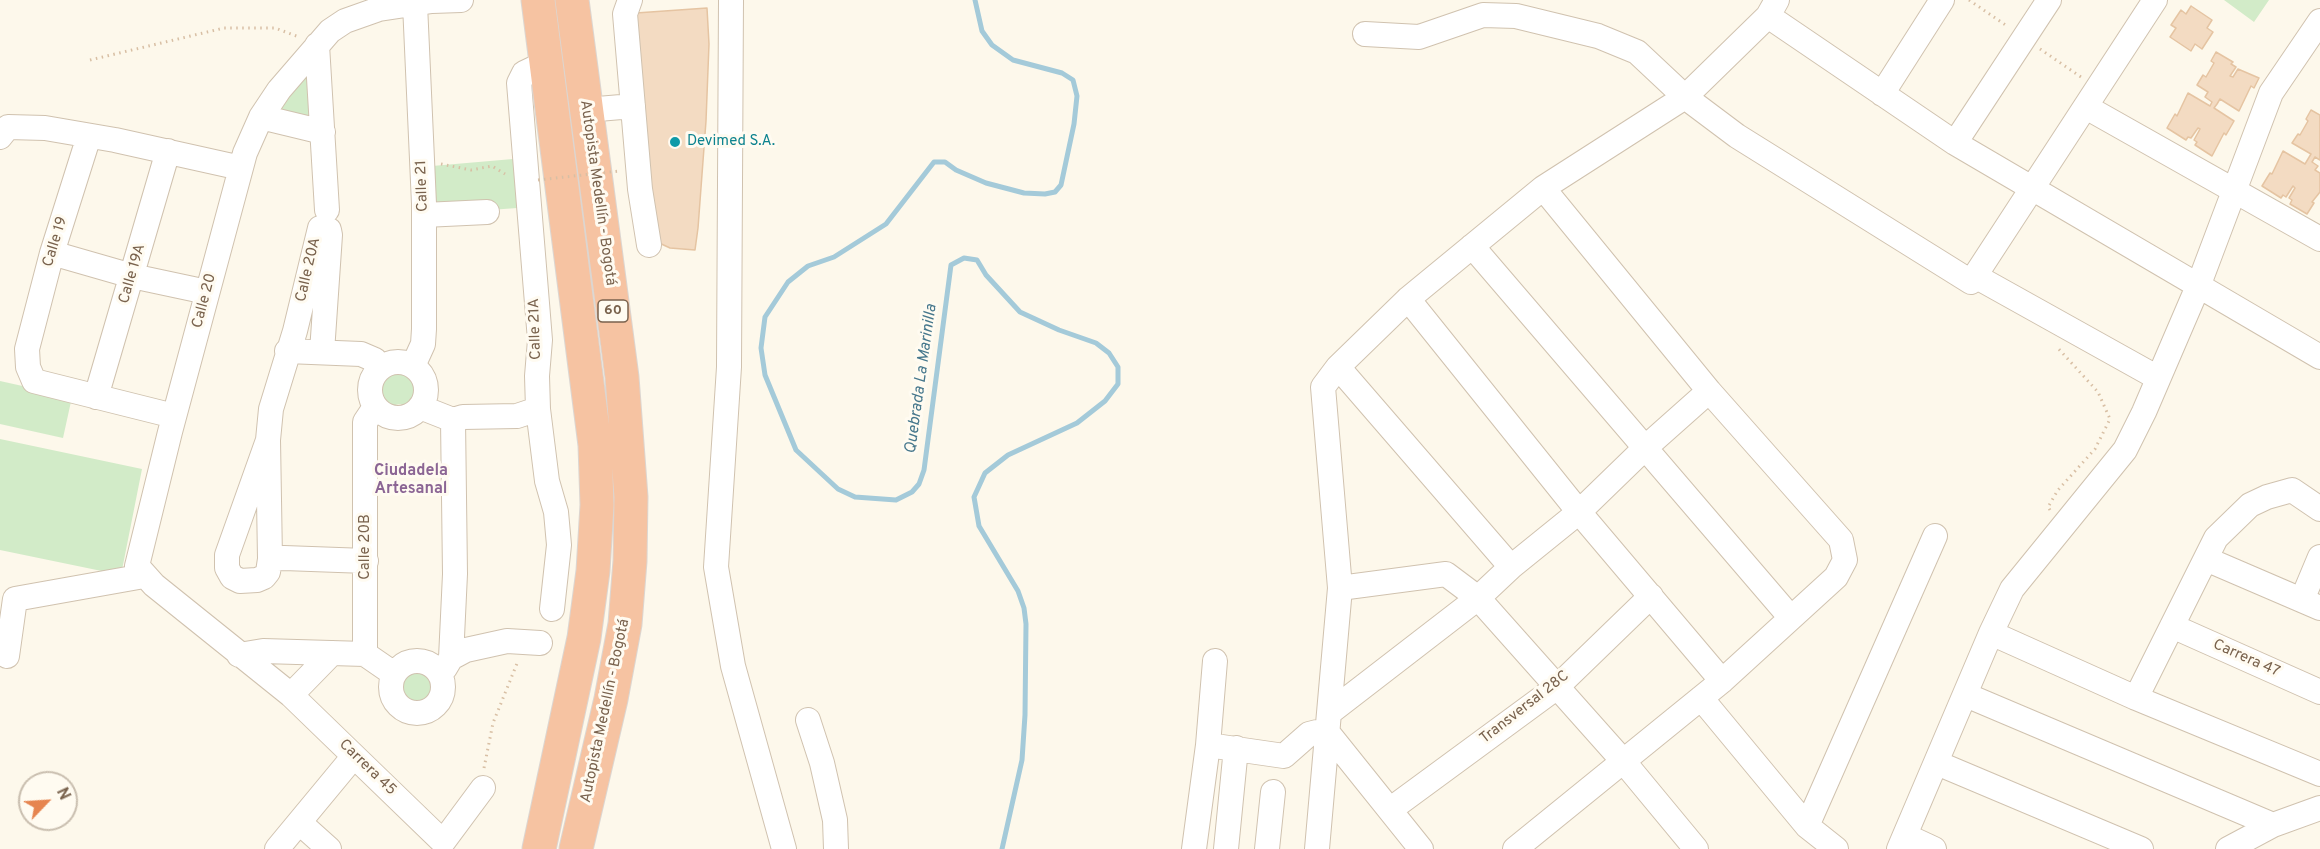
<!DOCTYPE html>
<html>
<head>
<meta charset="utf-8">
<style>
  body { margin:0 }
  #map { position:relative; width:2320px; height:849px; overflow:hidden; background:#fdf8eb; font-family:Overpass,sans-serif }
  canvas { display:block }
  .north { position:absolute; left:18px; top:771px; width:60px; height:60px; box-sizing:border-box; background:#fffbf1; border:2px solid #c9beaf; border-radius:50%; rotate:65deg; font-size:16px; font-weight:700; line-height:24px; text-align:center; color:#79624d }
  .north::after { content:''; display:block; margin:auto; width:21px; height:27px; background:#e68550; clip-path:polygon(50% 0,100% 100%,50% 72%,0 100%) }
</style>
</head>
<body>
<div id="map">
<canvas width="2320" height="849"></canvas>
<div class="north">N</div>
</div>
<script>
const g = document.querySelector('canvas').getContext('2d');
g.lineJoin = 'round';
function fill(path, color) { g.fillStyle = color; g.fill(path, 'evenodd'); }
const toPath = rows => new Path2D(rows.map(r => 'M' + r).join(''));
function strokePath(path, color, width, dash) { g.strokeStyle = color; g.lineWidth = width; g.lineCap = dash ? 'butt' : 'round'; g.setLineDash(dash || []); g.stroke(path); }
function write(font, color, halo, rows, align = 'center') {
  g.font = font + ' Overpass,sans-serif'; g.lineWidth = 6; g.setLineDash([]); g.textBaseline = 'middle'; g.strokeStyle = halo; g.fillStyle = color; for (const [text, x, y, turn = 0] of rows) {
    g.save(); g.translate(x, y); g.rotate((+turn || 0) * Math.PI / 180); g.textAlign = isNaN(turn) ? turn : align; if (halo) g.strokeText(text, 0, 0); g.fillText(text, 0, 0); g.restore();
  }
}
fill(toPath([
  [2224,0,2269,0,2254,22],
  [313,58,318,126,272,114],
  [513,159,517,208,436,214,432,166],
  [396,367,398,370,413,374,417,382,413,387,417,394,416,397,404,407,401,404,389,406,381,398,378,392,382,386,379,380,387,370],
  [0,381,72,397,63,438,0,424],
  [0,439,142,469,121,575,0,550],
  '401 686a17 17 0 1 1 34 0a17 17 0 1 1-34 0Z'
]), '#d2ebc8');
strokePath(toPath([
  [975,0,982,31,992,45,1013,60,1062,73,1073,80,1077,96,1074,124,1061,185,1055,192,1045,194,1024,193,986,183,956,170,945,162,934,162,886,224,834,257,808,266,788,282,765,317,761,348,765,375,796,450,838,489,855,497,896,500,912,492,919,484,924,470,951,265,964,258,977,260,986,275,1020,312,1059,330,1096,343,1109,353,1118,367,1118,384,1105,401,1077,423,1008,455,985,473,974,497,979,526,1018,591,1024,608,1026,624,1025,715,1022,760,1002,849]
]), '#a4cad9', 5);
const building = toPath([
  [2191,6,2212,20,2207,28,2213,32,2202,49,2195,44,2191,51,2170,37,2176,28,2171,25,2181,10,2186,14,2191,6],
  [707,8,709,44,706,121,698,228,695,250,670,248,655,241,636,13,707,8],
  [2216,52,2233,62,2231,64,2236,67,2230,76,2233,77,2238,69,2259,78,2254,88,2251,86,2239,111,2220,99,2217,104,2214,108,2234,121,2226,135,2224,133,2212,156,2195,145,2197,142,2194,140,2200,129,2198,128,2191,138,2188,137,2186,140,2167,128,2175,114,2177,116,2188,93,2210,106,2212,102,2205,97,2208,92,2197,85,2203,75,2206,77,2214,63,2211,61,2216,52],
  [2311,110,2320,115,2320,160,2315,157,2312,162,2318,166,2315,170,2320,173,2320,192,2312,202,2314,203,2307,214,2290,204,2292,200,2289,198,2295,188,2293,186,2286,197,2283,195,2281,198,2262,186,2270,173,2272,174,2283,151,2305,164,2311,154,2292,143,2298,134,2300,135,2308,121,2306,119,2311,110]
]);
fill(building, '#f3dbc2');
strokePath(building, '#e5c4a2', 1.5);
const minor = toPath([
  [630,0,625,14,640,189,649,245],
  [731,0,729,367,716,567,733,666,784,849],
  [1777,0,1768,16,1685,97,1737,136,1971,282,2155,0],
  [1768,16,1955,143,2320,357],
  [317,45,327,210],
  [547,62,524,73,519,83,540,340,537,376,538,409,547,481,556,512,559,545,552,609],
  [1882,94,1942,0],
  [2086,107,2320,239],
  [586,110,633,106],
  [261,117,323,132],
  [89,136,52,253,27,349,28,367,34,381,174,416],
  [0,137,8,127,45,128,115,140,241,168],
  [1955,143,2049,0],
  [424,215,487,212],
  [1472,246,1791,618],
  [52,253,132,276,207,292],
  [1975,276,2158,378],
  [1408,299,1579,512,1722,681],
  [287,351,361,354,375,360,380,368],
  '370 390a28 28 0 1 1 56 0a28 28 0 1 1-56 0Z',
  [413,366,423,344,424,329,424,204,415,4],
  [1338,367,1511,567],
  [96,397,168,151],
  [420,407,453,420,463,417,517,416,538,409],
  [268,440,227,555,227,568,232,577,240,581,257,580,264,577,268,572,270,559,268,440,271,409,295,331,320,228,329,230,330,235,322,352],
  [270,559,284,558,366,561],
  [2206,559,2320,608],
  [1340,588,1446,574,1478,598,1624,762,1696,849],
  [2302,600,2320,557],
  [2172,626,2320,692],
  [1991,633,2136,698,2320,774],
  [365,654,365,422,375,407],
  [239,655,263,651,365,654,394,674],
  [7,656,15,599,144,576],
  [451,658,455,574,453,420],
  '391 687a26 26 0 1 1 52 0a26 26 0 1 1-52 0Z',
  [445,668,451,658,466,650,507,641,540,643],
  [291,695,332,653],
  [1966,695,2273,825],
  [1701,698,1807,826,1836,849],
  [2136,698,2216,538,2250,505,2267,497,2292,490,2320,509],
  [1329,713,1478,598,1511,567,1579,512,1646,447,1709,391],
  [808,720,822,763,835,820,836,849],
  [1208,745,1284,756,1309,734,1317,732,1328,733,1421,849],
  [1937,763,2141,849],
  [1391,809,1557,687,1651,596],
  [300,823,329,849],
  [1807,826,1935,536],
  [1906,836,1934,849],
  [443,842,291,695,154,585,137,566,170,432,245,153,261,117,279,90,330,31,345,21,379,9,432,1,461,0],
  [443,842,483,788],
  [277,849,354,756],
  [1194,849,1208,745,1215,661],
  [1226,849,1236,748],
  [1267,849,1273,792],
  [1317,849,1340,588,1323,387,1338,367,1408,299,1543,188,1685,97,1637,52,1598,36,1516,16,1483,15,1419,37,1365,34],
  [1515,849,1722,681,1836,577,1845,560,1841,540,1709,391,1543,188],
  [1899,849,1991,633,2012,589,2125,450,2144,412,2199,284,2271,93,2320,21],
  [2228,849,2273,825,2320,808]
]);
const highway = toPath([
  [538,0,595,445,597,505,593,571,584,638,539,849],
  [572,0,622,377,631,497,630,561,625,624,611,699,576,849]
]);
strokePath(minor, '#d0c2af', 26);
strokePath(highway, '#dcd6d1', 35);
strokePath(toPath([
  [1969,0,2007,26],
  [2040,49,2081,77],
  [90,60,224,28,275,28,299,37],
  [441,164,471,170,492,166,505,174],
  [2050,510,2048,507,2058,490,2095,449,2110,419,2098,392,2056,346],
  [484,768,493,723,518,661]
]), '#d8bfa4', 3, [1.5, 4.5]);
strokePath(minor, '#fff', 24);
strokePath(highway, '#f6c3a2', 33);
strokePath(toPath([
  [538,180,619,171]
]), '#d8bfa4', 3, [1.5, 4.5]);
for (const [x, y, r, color] of [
  [675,142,6,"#0f9aa8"]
]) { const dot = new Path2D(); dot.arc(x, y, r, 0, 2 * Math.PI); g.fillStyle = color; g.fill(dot); strokePath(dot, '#fffbf1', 2); }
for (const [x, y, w] of [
  [613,311,30]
]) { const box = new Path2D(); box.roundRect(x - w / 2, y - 11, w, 22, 4.5); g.fillStyle = '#fffbf1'; g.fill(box); strokePath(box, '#79624d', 1.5); }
write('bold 14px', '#79624d', null, [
  ["60",613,311]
]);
write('15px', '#0d838f', '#fffbf1', [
  ["Devimed S.A.",687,142]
], 'left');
write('15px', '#79624d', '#fffbf1', [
  ["Calle 21",423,186,-92],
  ["Autopista Medellín - Bogotá",597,193,82],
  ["Calle 19",56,242,-73],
  ["Calle 20A",309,270,-77],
  ["Calle 19A",133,274,-74],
  ["Calle 20",205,301,-75],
  ["Calle 21A",536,329,-92],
  ["Calle 20B",366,547,-90],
  ["Carrera 47",2246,659,24],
  ["Transversal 28C",1525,708,-38],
  ["Autopista Medellín - Bogotá",606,711,-78],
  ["Carrera 45",367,768,44]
]);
write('italic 16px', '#46778c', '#fffbf1', [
  ["Quebrada La Marinilla",922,379,-82]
]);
write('bold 16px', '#8b6594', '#fffbf1', [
  ["Ciudadela",411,472],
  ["Artesanal",411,490]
]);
</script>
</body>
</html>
